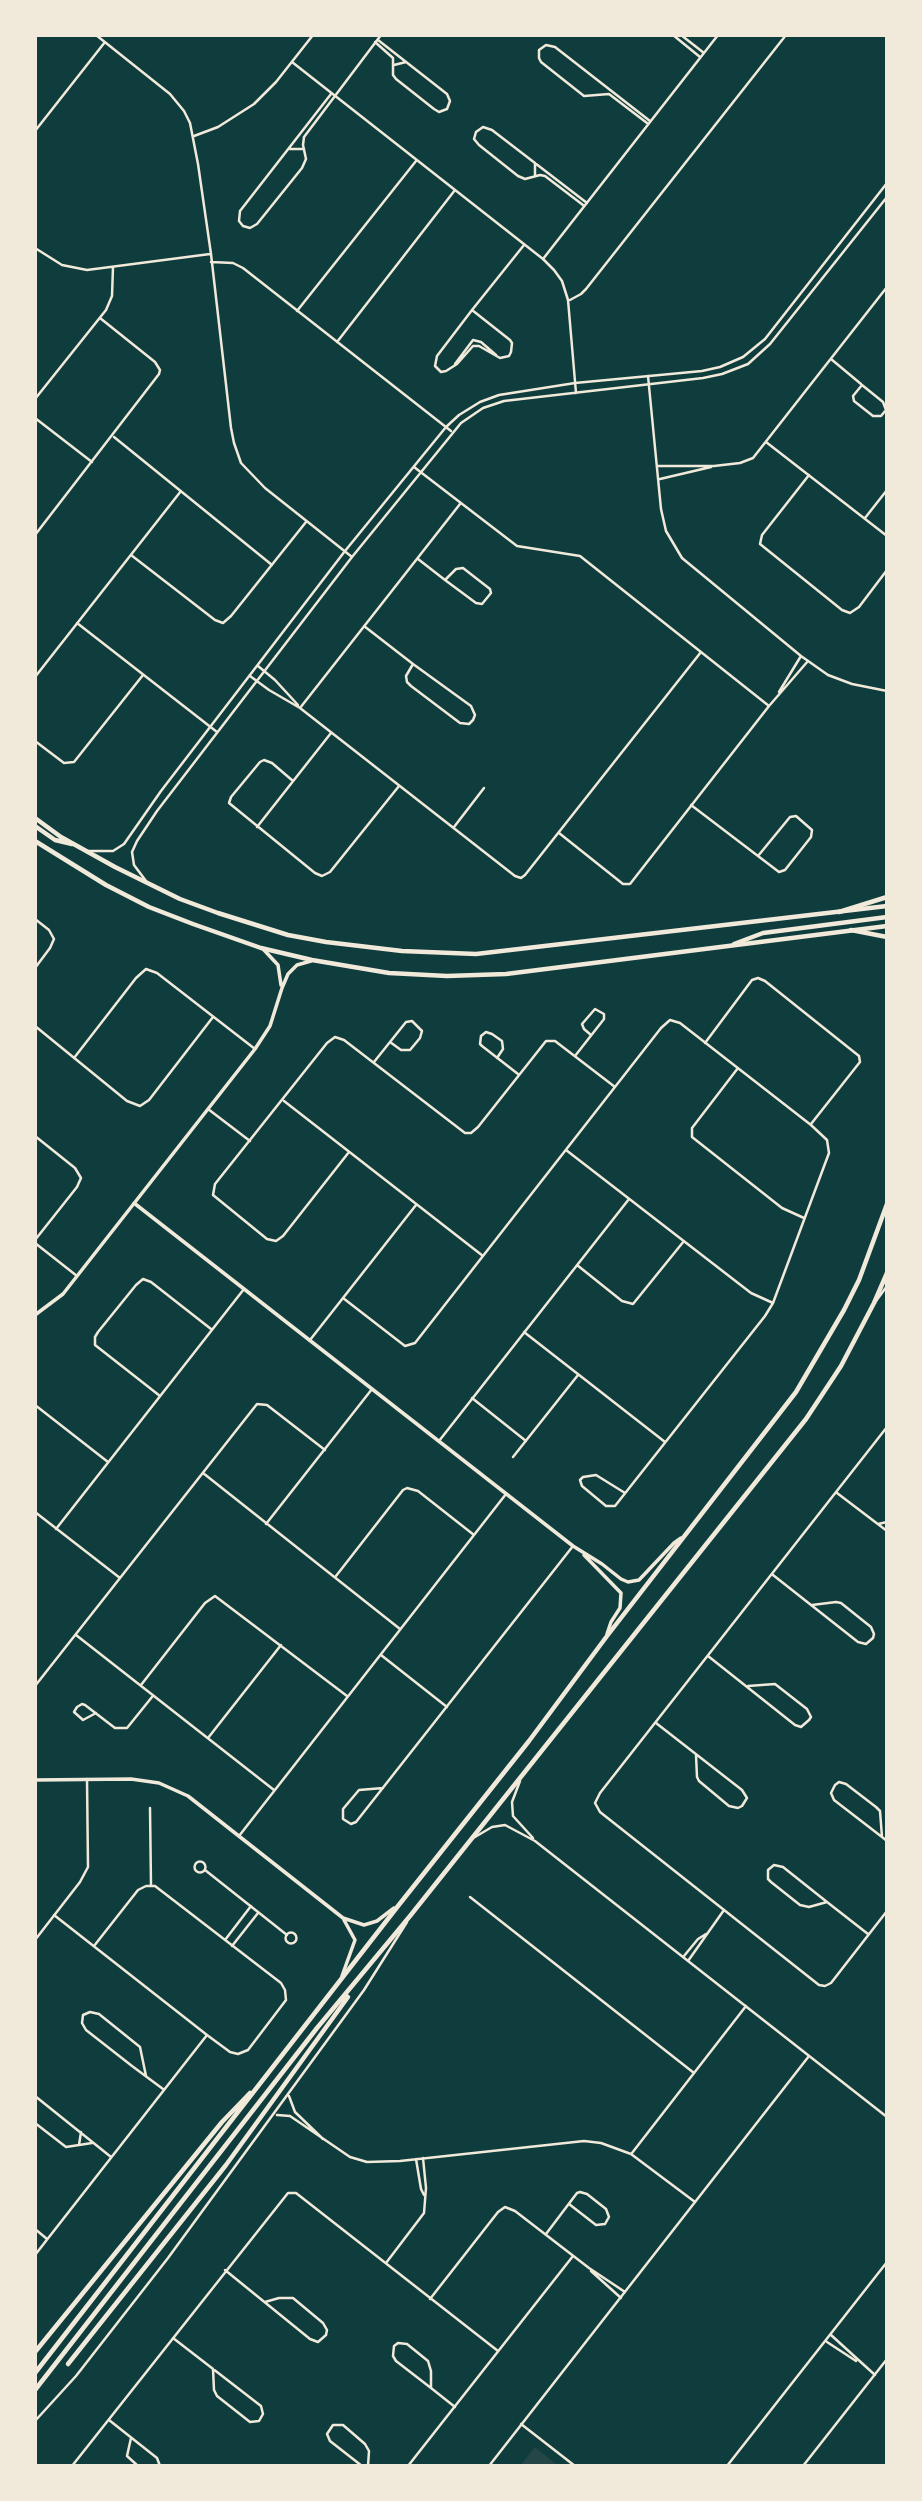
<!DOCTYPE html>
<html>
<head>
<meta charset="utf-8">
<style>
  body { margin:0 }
  #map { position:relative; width:922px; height:2501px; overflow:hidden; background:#0f3d3e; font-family:"Fira Sans Condensed",sans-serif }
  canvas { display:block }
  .frame { position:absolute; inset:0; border:37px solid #f1e9da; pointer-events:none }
</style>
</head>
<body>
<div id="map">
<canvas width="922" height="2501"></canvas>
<div class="frame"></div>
</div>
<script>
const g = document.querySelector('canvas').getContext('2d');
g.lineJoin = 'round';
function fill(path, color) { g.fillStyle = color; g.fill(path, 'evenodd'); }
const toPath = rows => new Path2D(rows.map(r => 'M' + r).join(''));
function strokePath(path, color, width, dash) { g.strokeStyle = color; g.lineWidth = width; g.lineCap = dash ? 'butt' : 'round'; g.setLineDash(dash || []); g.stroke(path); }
fill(toPath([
  [535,2447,558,2466,559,2466,520,2466]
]), '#244646');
strokePath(toPath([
  [96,35,170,94,184,111,190,123,198,164,211,254,231,428,234,443,241,463,265,488,352,557],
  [673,35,700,57],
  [681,35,704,53],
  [375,42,393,58,393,75,396,79,434,109,439,112,447,109,450,101,447,94,378,40],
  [292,62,543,259,554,270,562,281,568,300,576,393],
  [394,65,406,62],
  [331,94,240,211,239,221,243,226,250,228,257,224,302,168,306,159,303,145,304,137,381,35],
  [647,123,609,94,584,96,541,62,539,58,539,50,546,45,555,47,650,121],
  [35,131,105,42],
  [194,136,218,127,254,104,276,82,313,35],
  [290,149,304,149],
  [535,176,535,163],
  [583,205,545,176,540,175,525,179,518,176,479,145,474,139,476,132,483,127,492,130,587,203],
  [35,248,62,265,87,270,210,254],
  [543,259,718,35],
  [211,262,233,263,243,268,451,431],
  [570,300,581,294,586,289,786,35],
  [472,310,510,340,512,343,511,352,509,356,500,358,479,346,473,346,457,364,446,371,441,372,435,366,437,356,472,310,524,245],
  [297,311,416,161],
  [337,342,455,190],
  [831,359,861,384],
  [455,364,473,340,481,342,496,355],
  [648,376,661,509,666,531,682,558,801,656,828,675,852,684,887,691],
  [862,385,883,402,886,410,881,416,873,416,854,401,853,396,862,385],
  [35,399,106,310,112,296,113,267],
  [35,418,92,462],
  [114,437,272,565],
  [766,442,887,536],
  [657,466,714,466,740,463,753,458,887,287],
  [414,467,517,546,580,556,769,706],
  [809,475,762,535,760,544,842,610,850,613,859,607,887,570],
  [660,479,711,467],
  [865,518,887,490],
  [35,535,159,374,160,370,155,362,100,318],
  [131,555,215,620,223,623,231,616,306,522],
  [418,559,445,580,476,603,482,604,491,593,490,589,463,568,456,569,445,580],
  [77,623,217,732],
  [364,626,413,664],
  [413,664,471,706,475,715,473,720,469,724,460,723,411,686,407,682,406,676,413,664],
  [258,666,275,680,298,705],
  [250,676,269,690,300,708,515,876,521,878,525,875,701,652],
  [35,677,181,491],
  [779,692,801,656],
  [300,708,460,504],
  [35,741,64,763,74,762,143,675],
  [293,781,272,763,264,760,260,762,231,797,229,803,315,873,322,876,330,872,399,786],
  [691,805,779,872,785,870,811,837,812,830,796,816,790,817,758,856],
  [257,827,331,733],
  [454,827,484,788],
  [559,833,623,884,630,884,769,706,808,661],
  [89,851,113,851,124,844,161,791,345,551,446,427,459,415,480,402,499,395,575,383,702,371,720,367,743,357,765,339,887,183],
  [146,881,134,865,132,852,137,841,157,811,352,557,461,423,483,408,504,401,703,378,722,374,748,364,770,344,887,197],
  [35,919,49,930,54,939,50,948,35,968],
  [35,1026,127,1101,140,1106,149,1100,213,1017],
  [705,1043,752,980,758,978,765,981,859,1056,860,1062,856,1067,811,1124],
  [575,1056,604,1019,604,1014,595,1009,582,1024,584,1029,591,1035],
  [74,1058,136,978,146,969,157,973,255,1049],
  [497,1058,503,1049,502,1041,492,1034,486,1032,481,1036,480,1044,482,1046,518,1074],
  [374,1062,406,1022,412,1021,422,1031,420,1038,410,1050,401,1050,390,1042],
  [738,1068,692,1128,692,1137,782,1208,804,1218],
  [284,1101,483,1256],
  [208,1109,250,1141],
  [35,1136,75,1168,81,1178,77,1187,35,1240],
  [566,1150,751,1293,773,1303],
  [349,1152,283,1236,276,1241,267,1239,213,1195,215,1184,327,1043,335,1037,344,1040,465,1133,471,1133,478,1127,546,1041,555,1041,615,1087],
  [35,1243,77,1276],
  [577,1265,622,1301,633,1304,684,1241],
  [343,1298,405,1346,415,1343,661,1028,670,1020,680,1023,811,1125,827,1140,829,1153,773,1303,765,1316,615,1506,606,1506,582,1486,580,1480,583,1477,596,1475,625,1493],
  [876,1301,887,1286],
  [524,1332,665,1442],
  [310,1340,416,1205],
  [160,1396,95,1345,95,1337,98,1332,136,1285,143,1279,151,1282,211,1329],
  [472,1398,526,1441],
  [35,1405,108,1462],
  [887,1427,600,1793,595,1803,600,1812,819,1985,825,1986,831,1983,887,1911],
  [439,1441,629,1199],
  [513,1457,578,1375],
  [203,1473,400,1629],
  [837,1493,887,1531],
  [35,1512,120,1578],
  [266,1524,372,1389],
  [878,1524,887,1522],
  [56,1529,244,1289],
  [773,1575,858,1642,866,1644,873,1638,874,1634,871,1627,841,1603,836,1602,812,1605],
  [336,1576,403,1490,407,1488,418,1491,474,1535],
  [76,1635,274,1790],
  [381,1655,447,1707],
  [708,1656,795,1725,801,1727,809,1720,811,1717,807,1709,775,1684,748,1686],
  [141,1685,205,1603,215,1596,347,1696],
  [35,1686,257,1404,267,1405,325,1450],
  [96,1713,83,1720,74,1712,77,1707,82,1704,85,1705,115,1728,127,1728,152,1697],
  [656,1723,742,1790,747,1798,742,1806,738,1808,729,1806,699,1781,697,1777,696,1755],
  [208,1738,281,1645],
  [520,1781,512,1802,513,1816,533,1838],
  [383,1788,359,1790,343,1809,343,1819,351,1824,356,1822,573,1546],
  [150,1808,151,1885],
  [239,1836,506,1494],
  [475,1837,492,1827,505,1825,535,1841,887,2117],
  [882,1837,880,1811,876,1807,846,1784,839,1782,835,1785,831,1793,834,1800,882,1837,887,1841],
  '194.5 1867a5.5 5.5 0 1 1 11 0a5.5 5.5 0 1 1-11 0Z',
  [205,1870,287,1935],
  [470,1897,694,2073],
  [827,1902,809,1907,800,1905,771,1882,768,1879,768,1870,774,1865,783,1867,827,1902,868,1934],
  [54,1915,207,2035,230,2052,238,2054,248,2050,286,2000,285,1990,281,1983,155,1886,146,1886,138,1890,94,1946],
  '285.5 1938a5.5 5.5 0 1 1 11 0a5.5 5.5 0 1 1-11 0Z',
  [35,1940,80,1882,88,1867,87,1779],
  [225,1940,251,1906],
  [232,1946,258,1913],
  [684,1956,698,1939,706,1934],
  [688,1961,724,1910],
  [146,2076,140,2047,99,2014,90,2012,83,2015,82,2023,86,2030,132,2066,163,2089],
  [35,2096,111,2157],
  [289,2096,295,2112,323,2139],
  [277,2115,290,2116,350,2157,367,2162,400,2161,584,2141,601,2143,631,2154,695,2202],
  [35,2123,66,2147,92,2143],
  [79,2145,81,2132],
  [632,2153,746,2006],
  [416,2159,421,2189,424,2195],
  [35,2229,47,2239],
  [546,2234,577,2193,580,2192,587,2194,606,2209,609,2217,605,2224,596,2225,569,2204],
  [35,2255,207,2035],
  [386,2263,424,2213,426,2188,423,2158],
  [225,2270,310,2339,318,2342,326,2335,327,2330,323,2323,293,2298,279,2298,265,2302],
  [591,2271,621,2298],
  [430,2299,498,2212,505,2207,515,2211,589,2268,625,2292],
  [831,2335,875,2375],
  [173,2338,261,2406,263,2414,259,2421,250,2422,217,2396,214,2390,213,2369],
  [827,2342,856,2361],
  [431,2388,431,2371,428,2361,407,2344,398,2343,394,2346,393,2356,396,2361,431,2388,455,2407],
  [109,2420,157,2458,160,2466],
  [35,2421,76,2376,168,2258,364,1990,407,1922],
  [521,2424,575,2466],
  [131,2438,127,2456,138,2466],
  [72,2466,288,2193,296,2193,498,2351],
  [362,2466,330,2441,327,2434,333,2425,343,2425,365,2444,369,2451,368,2466],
  [408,2466,573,2256],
  [489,2466,809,2056],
  [727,2466,887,2262],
  [803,2466,887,2359]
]), '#f1e9da', 2.5);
strokePath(toPath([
  [264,950,278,965,281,985],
  [134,1203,573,1546,602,1564,621,1579,628,1582,639,1580,674,1543,681,1538],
  [35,1315,63,1294,255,1049,270,1026,282,988,288,974,297,965,311,961],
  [584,1555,621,1593,620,1608,611,1622,607,1634],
  [35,1780,131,1779,159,1783,188,1796,343,1918,364,1925,377,1921,394,1908],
  [342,1976,355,1940,344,1920]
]), '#f1e9da', 3.5);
strokePath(toPath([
  [35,818,61,837,115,867,180,899,218,913,288,935,326,942,402,951,476,954,887,906],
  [35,826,55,840,72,844],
  [35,841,106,885,149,907,193,924,261,948,312,960,389,973,447,976,506,974,887,926]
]), '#f1e9da', 4.5);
strokePath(toPath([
  [839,912,887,897],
  [851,930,887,937],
  [734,944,763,933,887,917],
  [35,2352,222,2122,250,2093],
  [68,2364,226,2165,348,1997],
  [35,2373,398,1906,529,1741,607,1636,796,1392,844,1310,859,1280,887,1204],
  [35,2390,317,2028,410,1916,806,1419,841,1366,874,1303,887,1273]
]), '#f1e9da', 4.5);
</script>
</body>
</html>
